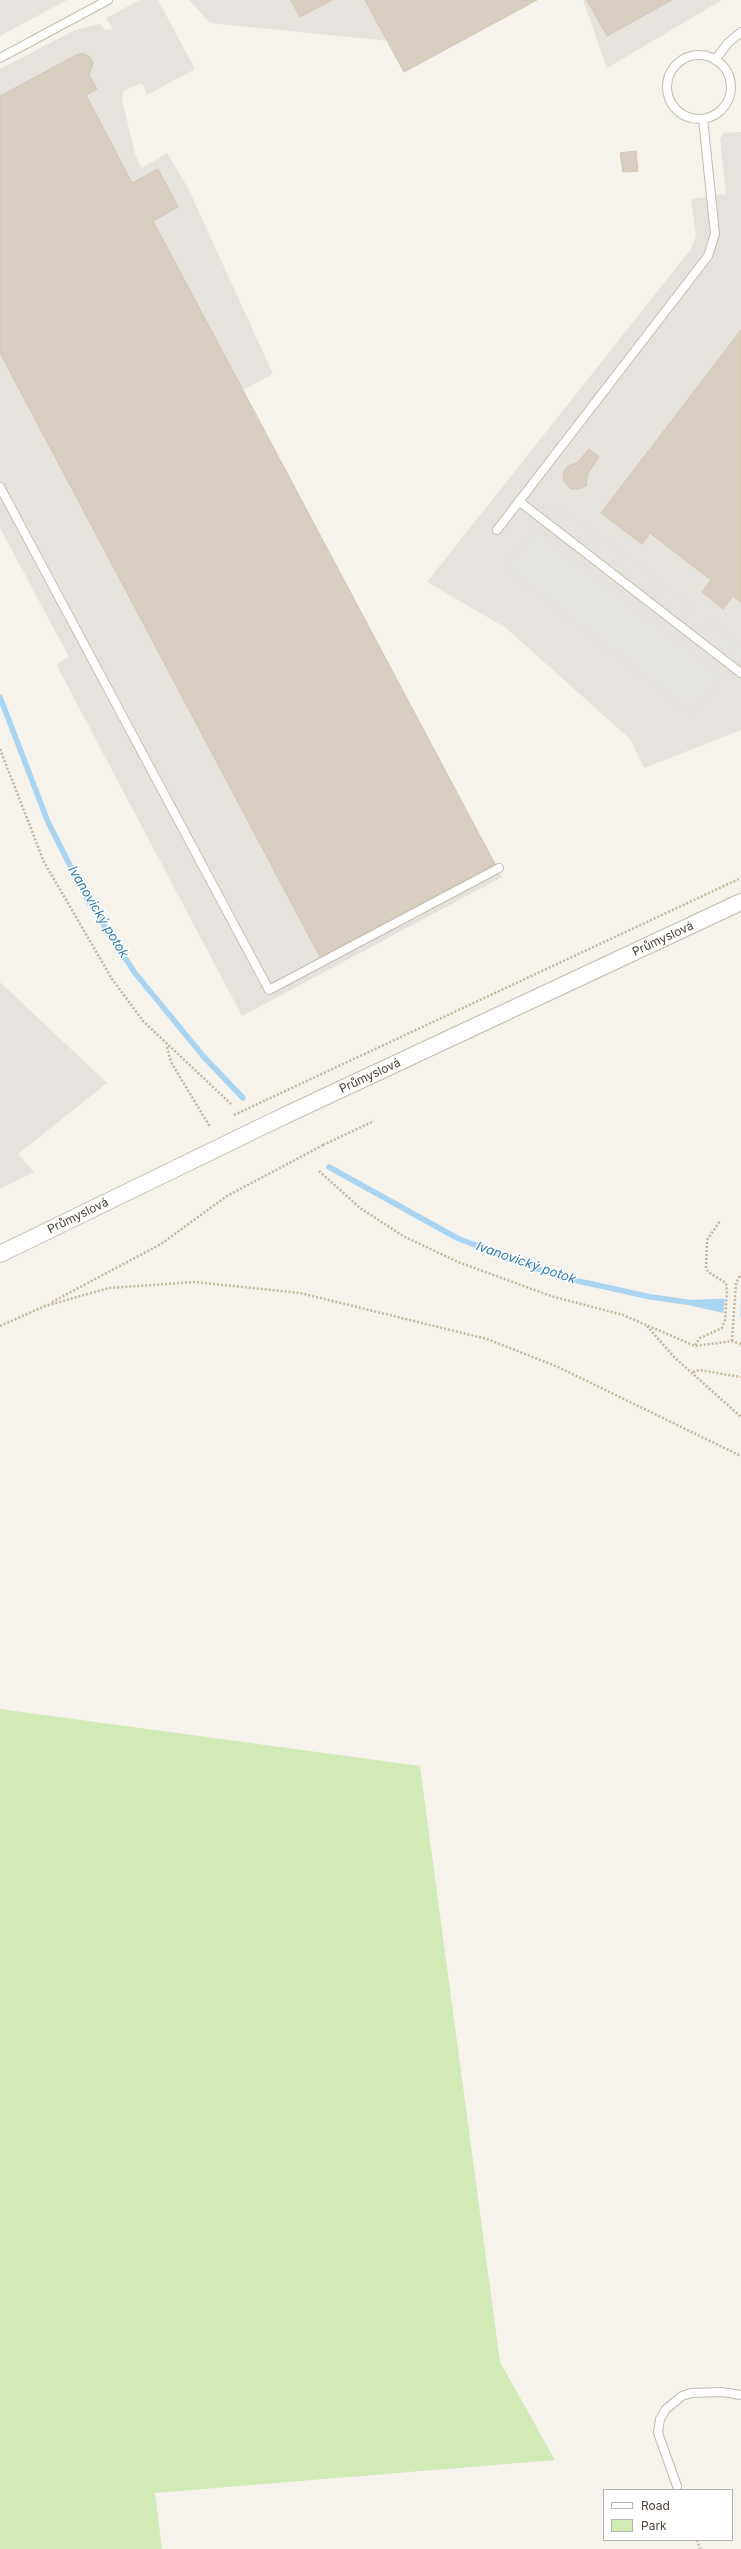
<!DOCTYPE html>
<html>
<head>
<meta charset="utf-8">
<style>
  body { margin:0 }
  #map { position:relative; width:741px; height:2549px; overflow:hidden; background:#f6f3ec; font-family:Inter,sans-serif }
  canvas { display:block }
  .legend { position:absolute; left:603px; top:2489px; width:130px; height:52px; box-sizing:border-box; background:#fff; border:1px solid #b7b4b0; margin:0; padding:5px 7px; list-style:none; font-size:12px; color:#4b4439 }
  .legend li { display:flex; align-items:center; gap:8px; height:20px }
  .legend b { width:20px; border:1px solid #b7b4b0 }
</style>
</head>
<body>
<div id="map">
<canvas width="741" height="2549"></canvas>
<ul class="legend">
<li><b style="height:5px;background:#fff"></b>Road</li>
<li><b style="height:11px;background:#d2eab5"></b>Park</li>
</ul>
</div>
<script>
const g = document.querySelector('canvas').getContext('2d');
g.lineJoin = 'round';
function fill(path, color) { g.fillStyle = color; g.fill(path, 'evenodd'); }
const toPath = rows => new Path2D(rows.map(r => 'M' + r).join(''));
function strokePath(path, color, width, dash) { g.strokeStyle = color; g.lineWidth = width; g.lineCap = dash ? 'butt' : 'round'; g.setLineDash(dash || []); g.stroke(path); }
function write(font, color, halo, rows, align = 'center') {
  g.font = font + ' Inter,sans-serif'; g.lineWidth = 3; g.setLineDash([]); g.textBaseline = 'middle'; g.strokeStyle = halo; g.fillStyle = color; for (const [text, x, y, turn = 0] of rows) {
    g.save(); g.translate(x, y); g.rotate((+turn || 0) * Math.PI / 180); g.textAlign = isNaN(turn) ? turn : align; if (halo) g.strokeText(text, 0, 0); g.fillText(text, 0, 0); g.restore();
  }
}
fill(toPath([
  [0,0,67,0,0,36],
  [140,0,158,0,195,69,147,95,142,83,123,91,122,100,136,157,142,168,167,153,188,188,273,374,243,390,502,877,242,1016,58,668,57,664,69,657,0,528,0,69,75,30,100,24,105,30,113,29,106,18],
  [189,0,537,0,404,72,388,41,210,23],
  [583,0,722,0,607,68],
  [741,132,741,730,644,768,630,739,506,628,427,582,691,249,696,236,691,199,726,194,720,139,723,133],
  [0,982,107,1083,18,1154,34,1172,0,1189]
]), '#e6e2dd');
fill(toPath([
  [0,1709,420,1766,500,2362,555,2460,155,2493,162,2549,0,2549]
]), '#d2eab5');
fill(toPath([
  [556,504,692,607,684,618,548,515],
  [534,530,723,675,692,714,505,568],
  [710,621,741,645,741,662,702,633]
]), '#e5e3e0');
fill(toPath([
  [741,1298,741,1317,688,1305,688,1300]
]), '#a9d4f2');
fill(toPath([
  [741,1296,740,1319,723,1316,725,1297]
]), '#f6f3ec');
strokePath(toPath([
  [0,697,48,822,88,901,135,973,204,1057,243,1098],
  [329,1167,457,1238,531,1267,578,1281,651,1297,694,1303]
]), '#a9d4f2', 5.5);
const building = toPath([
  [291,0,332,0,300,17,291,0],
  [365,0,537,0,404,72,365,0],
  [587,0,672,0,607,36,587,0],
  [78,54,85,54,90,57,93,63,89,75,97,89,86,95,132,183,158,169,178,207,153,221,495,864,320,957,0,353,0,96,78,54],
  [636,151,638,171,623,172,620,153,636,151],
  [741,330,741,602,733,596,723,609,702,592,711,580,650,533,642,544,601,513,741,330],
  [589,449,599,457,588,473,586,486,579,489,571,489,563,480,564,471,568,466,578,462,589,449]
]);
fill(building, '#d8cfc1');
strokePath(building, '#d3c7b4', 1);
const service = toPath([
  '667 87a32 32 0 1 1 64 0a32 32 0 1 1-64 0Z',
  [0,58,108,0],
  [715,60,728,43,741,32],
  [0,487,269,990,499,868],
  [520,502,741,673],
  [497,530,708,256,715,234,703,119],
  [677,2486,658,2433,660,2419,666,2409,682,2396,691,2393,722,2392,741,2395]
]);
const minor = toPath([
  [286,1115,741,902],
  [0,1254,255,1130]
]);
strokePath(service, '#c2bbae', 10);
strokePath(minor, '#c2bbae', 18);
strokePath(toPath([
  [0,749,44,862,112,979,143,1021,231,1104],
  [167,1047,171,1062,210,1127],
  [266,1100,741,878],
  [323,1145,374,1121],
  [319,1171,360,1208,403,1236,458,1262,551,1296,623,1315,695,1346,732,1341,741,1344],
  [52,1302,161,1244,227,1196,293,1161],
  [0,1326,45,1306,109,1288,195,1282,300,1293,487,1339,558,1367,741,1456],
  [647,1326,674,1357,741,1417],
  [732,1341,736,1283,741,1274],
  [695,1345,700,1338,722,1328,725,1320,727,1292,726,1283,708,1272,706,1267,707,1240,720,1221],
  [693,1372,699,1370,741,1377],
  [697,2540,700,2549]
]), '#c4b79f', 2.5, [2, 2]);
strokePath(service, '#fff', 8);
strokePath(minor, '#fff', 16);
const minorBridge = toPath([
  [255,1130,286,1115]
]);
strokePath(minorBridge, '#c2bbae', 18, []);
strokePath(toPath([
  [234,1115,266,1100],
  [293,1161,323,1145]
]), '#c4b79f', 2.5, [2, 2]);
strokePath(minorBridge, '#fff', 16);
write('12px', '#4b4439', '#fff', [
  ["Průmyslová",663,939,-25],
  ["Průmyslová",370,1076,-25],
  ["Průmyslová",78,1216,-26]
]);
write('italic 13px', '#2e7ab2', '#fff', [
  ["Ivanovický potok",98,912,59],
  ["Ivanovický potok",526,1263,19]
]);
</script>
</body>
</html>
